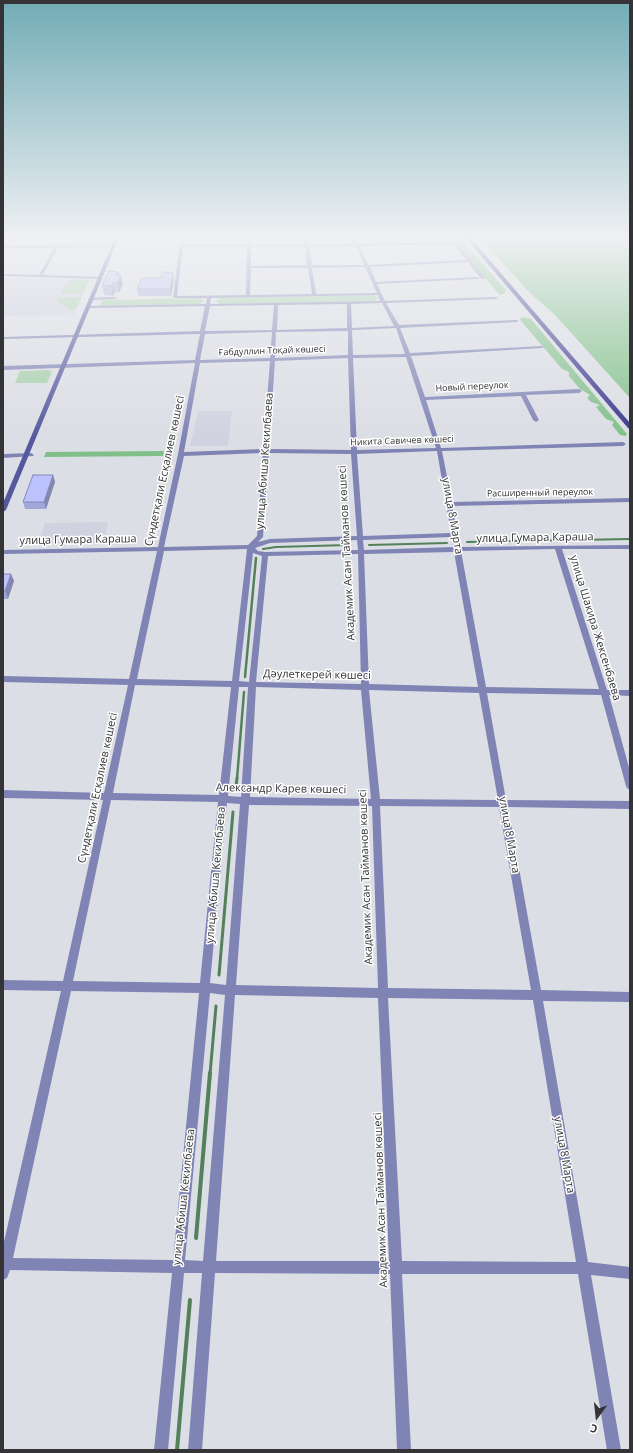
<!DOCTYPE html>
<html>
<head>
<meta charset="utf-8">
<style>
  body { margin:0 }
  #map { position:relative; width:633px; height:1453px; overflow:hidden; background:#dcdee5; font-family:"Open Sans",sans-serif }
  canvas { display:block }
  .frame { position:absolute; inset:0; border:4px solid #343437; pointer-events:none }
  .north { position:absolute; left:577px; top:1397px; width:40px; height:40px; -webkit-text-stroke:3px #fff; paint-order:stroke; rotate:195deg; font-size:11px; font-weight:700; line-height:16px; text-align:center; color:#343437 }
  .north::after { content:''; display:block; margin:auto; width:14px; height:18px; background:#343437; clip-path:polygon(50% 0,100% 100%,50% 72%,0 100%) }
</style>
</head>
<body>
<div id="map">
<canvas width="633" height="1453"></canvas>
<div class="frame"></div>
<div class="north">С</div>
</div>
<script>
const g = document.querySelector('canvas').getContext('2d');
g.lineJoin = 'round';
function fill(path, color) { g.fillStyle = color; g.fill(path, 'evenodd'); }
const toPath = rows => new Path2D(rows.map(r => 'M' + r).join(''));
function strokePath(path, color, width, dash) { g.strokeStyle = color; g.lineWidth = width; g.lineCap = dash ? 'butt' : 'round'; g.setLineDash(dash || []); g.stroke(path); }
function write(font, color, halo, rows, align = 'center') {
  g.font = font + ' "Open Sans",sans-serif'; g.lineWidth = 3; g.setLineDash([]); g.textBaseline = 'middle'; g.strokeStyle = halo; g.fillStyle = color; for (const [text, x, y, turn = 0] of rows) {
    g.save(); g.translate(x, y); g.rotate((+turn || 0) * Math.PI / 180); g.textAlign = isNaN(turn) ? turn : align; if (halo) g.strokeText(text, 0, 0); g.fillText(text, 0, 0); g.restore();
  }
}
fill(toPath([
  [3,278,68,279,89,280,74,315,3,316],
  [198,411,232,411,228,446,190,446],
  [108,522,104,543,38,544,45,523]
]), '#d0d2e0');
fill(toPath([
  [70,279,89,280,83,294,60,294,65,285,67,285],
  [374,295,379,298,374,301,225,304,219,304,217,301,220,298,226,298],
  [58,297,82,297,76,309,71,310,57,301],
  [201,298,204,301,200,304,100,306,102,300],
  [49,370,52,372,47,383,15,383,20,371]
]), '#a4cfa8');
fill(toPath([
  [449,235,458,235,505,289,505,293,500,295,497,292],
  [477,235,630,235,630,398,555,315,527,290],
  [522,317,531,319,627,434,626,436,620,435,612,425,614,422,606,419,596,407,600,405,591,402,587,398,590,395,580,389,569,376,569,372,562,369,521,321,520,319],
  [164,451,163,456,44,457,46,452]
]), '#80c088');
strokePath(toPath([
  [467,542,630,539],
  [369,545,447,543],
  [263,549,276,547,348,545]
]), '#54805b', 2);
strokePath(toPath([
  [245,677,256,558],
  [237,779,244,692]
]), '#54805b', 2.5);
strokePath(toPath([
  [236,787,237,778],
  [219,975,233,812],
  [210,1074,216,1006]
]), '#54805b', 3);
strokePath(toPath([
  [196,1238,210,1073],
  [177,1450,190,1300]
]), '#54805b', 4);
fill(toPath([
  [6,235,10,235,3,243,3,239,6,235],
  [181,235,185,235,184,245,247,245,247,235,251,235,251,245,304,245,303,235,307,235,308,245,355,244,351,235,355,235,359,244,451,242,445,235,449,235,485,277,485,279,481,279,468,262,370,267,376,282,477,277,479,278,477,279,377,284,385,301,496,297,498,298,496,299,386,303,399,325,517,320,519,321,517,322,400,328,410,353,542,346,544,347,542,348,411,356,425,397,579,389,582,391,579,393,526,395,539,420,536,422,533,420,521,396,426,400,441,448,623,442,626,444,623,446,442,451,452,502,630,498,630,502,452,506,460,547,630,545,630,549,562,549,607,690,630,690,630,696,609,695,630,771,630,790,627,788,626,786,601,695,487,693,506,800,630,801,630,809,508,807,541,990,630,992,630,1002,543,1001,588,1262,630,1267,630,1279,591,1275,621,1450,607,1450,578,1274,402,1274,411,1450,397,1450,390,1274,215,1273,202,1450,188,1450,202,1273,184,1273,168,1450,154,1450,172,1273,10,1270,7,1278,3,1280,3,1246,61,991,3,990,3,980,63,981,103,800,3,798,3,790,104,793,128,685,3,682,3,676,129,679,157,551,3,554,3,550,158,547,178,454,195,363,3,370,3,366,195,360,200,334,3,339,3,337,200,331,205,306,87,308,85,307,87,306,206,304,207,298,175,298,173,297,181,235],
  [453,244,466,260,368,265,360,246,453,244],
  [356,246,364,265,312,265,309,247,356,246],
  [183,247,247,247,246,295,177,296,183,247],
  [251,247,305,247,307,265,251,266,251,247],
  [365,267,377,293,316,294,312,268,365,267],
  [251,268,308,268,312,294,250,295,251,268],
  [378,295,380,301,210,304,211,298,378,295],
  [382,303,394,326,352,328,351,304,382,303],
  [347,304,347,328,277,330,278,305,347,304],
  [274,305,272,330,205,331,210,306,274,305],
  [396,328,405,354,353,355,352,330,396,328],
  [348,331,348,355,275,358,276,332,348,331],
  [272,332,270,358,200,360,205,334,272,332],
  [406,357,436,448,357,450,353,358,406,357],
  [348,358,351,450,269,449,275,361,348,358],
  [270,361,263,449,184,452,200,363,270,361],
  [437,451,451,533,363,536,357,454,437,451],
  [263,453,257,536,248,545,164,547,184,456,263,453],
  [269,453,351,454,357,536,270,539,258,542,263,537,269,453],
  [452,537,453,547,364,550,363,540,452,537],
  [357,540,358,550,265,552,258,551,255,548,270,543,357,540],
  [247,549,232,681,137,679,164,551,247,549],
  [555,549,599,689,486,687,461,551,555,549],
  [454,552,478,687,369,684,364,554,454,552],
  [253,553,262,556,249,682,239,681,253,553],
  [358,554,361,684,256,682,268,556,358,554],
  [135,685,231,687,219,795,113,793,135,685],
  [239,687,248,687,241,797,228,796,239,687],
  [256,687,361,690,371,799,250,797,256,687],
  [369,690,479,693,498,800,380,799,369,690],
  [111,800,218,802,200,983,73,981,111,800],
  [227,803,240,804,226,985,210,983,227,803],
  [249,805,372,806,378,988,236,985,249,805],
  [380,806,499,807,531,990,388,988,380,806],
  [71,991,199,993,173,1260,13,1258,71,991],
  [210,993,225,995,203,1261,185,1260,210,993],
  [235,995,378,998,389,1261,216,1261,235,995],
  [388,998,533,1000,576,1262,402,1261,388,998],
  [57,245,114,245,116,246,114,247,58,248,43,275,100,277,102,278,102,279,3,276,3,274,39,275,54,248,3,248,3,246,57,245],
  [116,297,116,298,114,299,90,300,88,299,90,298,116,297],
  [31,453,34,455,33,456,3,458,3,454,31,453]
]), '#8084b5');
fill(toPath([
  [116,235,120,235,6,510,3,512,3,503,116,235]
]), '#55589e');
fill(toPath([
  [463,235,468,235,630,423,630,429,628,428,463,235]
]), '#39358c');
fill(toPath([
  [119,275,123,284,119,292,115,292,113,296,104,295,102,286],
  [174,280,171,296,138,296,137,289],
  [53,475,55,482,46,509,25,509,23,502],
  [3,574,11,574,14,581,8,599,3,599]
]), '#a2a7da');
fill(toPath([
  [118,272,120,278,121,275,123,284,119,292,117,283,117,275],
  [173,273,174,280,171,296,170,289],
  [113,283,115,292,113,296,112,286],
  [53,475,55,482,46,509,44,502],
  [11,574,14,581,8,599,5,591]
]), '#8488b1');
const building = toPath([
  [109,271,118,272,117,275,121,275,117,283,113,283,112,286,102,286,109,271],
  [162,272,173,273,170,289,137,289,142,278,161,278,162,272],
  [33,475,53,475,44,502,23,502,33,475],
  [3,574,11,574,5,591,3,591,3,574]
]);
fill(building, '#bcc2fd');
strokePath(building, '#8488b1', 1);
const sky = g.createLinearGradient(0, 0, 0, 439);
sky.addColorStop(0, '#72acb6');
sky.addColorStop(0.54, '#eff0f3');
sky.addColorStop(1, '#eff0f300');
g.fillStyle = sky;
g.fillRect(0, 0, 633, 439);
write('9px', '#343437', '#fff', [
  ["Ғабдуллин Тоқай көшесі",272,351,-2],
  ["Новый переулок",472,387,-3],
  ["Никита Савичев көшесі",402,441,-2],
  ["Расширенный переулок",540,493,-1]
]);
write('11px', '#343437', '#fff', [
  ["улица Абиша Кекилбаева",265,461,-86],
  ["Сүндетқали Есқалиев көшесі",165,471,-78],
  ["улица 8 Марта",452,516,80],
  ["улица Гумара Караша",535,538,-1],
  ["улица Гумара Караша",78,540,-1],
  ["Академик Асан Тайманов көшесі",347,553,-93],
  ["улица Шакира Жексенбаева",595,628,73],
  ["Дәулеткерей көшесі",317,675,1],
  ["Сүндетқали Есқалиев көшесі",98,788,-78],
  ["Александр Карев көшесі",281,789,1],
  ["улица 8 Марта",509,835,80],
  ["улица Абиша Кекилбаева",216,875,-85],
  ["Академик Асан Тайманов көшесі",366,877,-92],
  ["улица 8 Марта",564,1155,80],
  ["улица Абиша Кекилбаева",184,1197,-84],
  ["Академик Асан Тайманов көшесі",381,1200,-92]
]);
</script>
</body>
</html>
